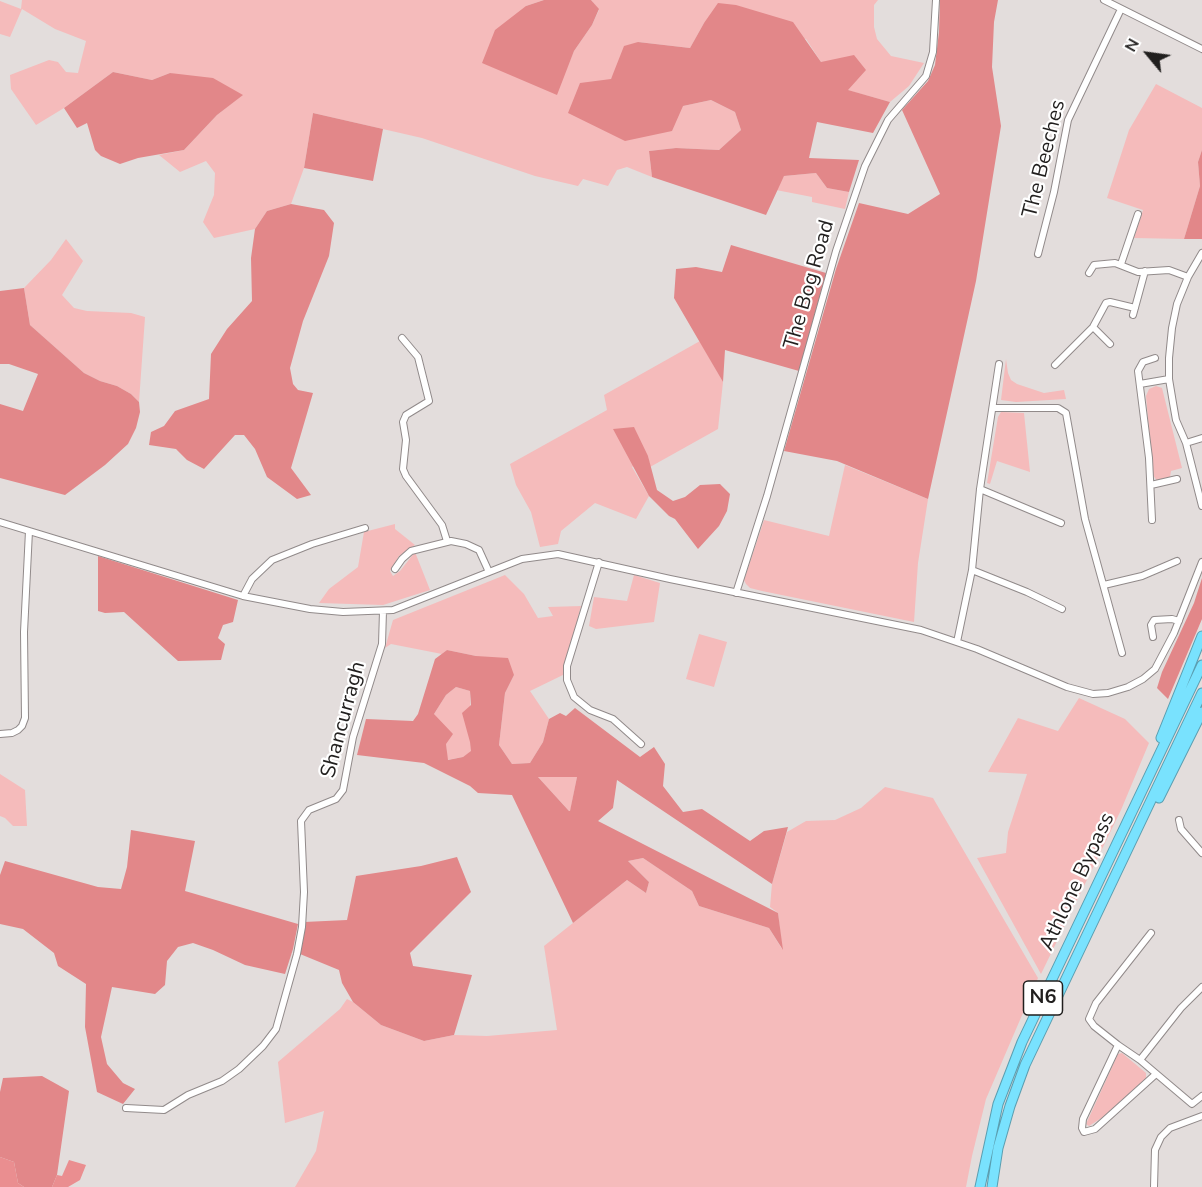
<!DOCTYPE html>
<html>
<head>
<meta charset="utf-8">
<style>
  body { margin:0 }
  #map { position:relative; width:1202px; height:1187px; overflow:hidden; background:#e3dddc; font-family:"Nunito Sans",sans-serif }
  canvas { display:block }
  .north { position:absolute; left:1118px; top:24px; width:60px; height:60px; -webkit-text-stroke:4px #fff; paint-order:stroke; rotate:299deg; font-size:16px; font-weight:700; line-height:24px; text-align:center; color:#211f1e }
  .north::after { content:''; display:block; margin:auto; width:21px; height:27px; background:#211f1e; clip-path:polygon(50% 0,100% 100%,50% 72%,0 100%) }
</style>
</head>
<body>
<div id="map">
<canvas width="1202" height="1187"></canvas>
<div class="north">N</div>
</div>
<script>
const g = document.querySelector('canvas').getContext('2d');
g.lineJoin = 'round';
function fill(path, color) { g.fillStyle = color; g.fill(path, 'evenodd'); }
const toPath = rows => new Path2D(rows.map(r => 'M' + r).join(''));
function strokePath(path, color, width, dash) { g.strokeStyle = color; g.lineWidth = width; g.lineCap = dash ? 'butt' : 'round'; g.setLineDash(dash || []); g.stroke(path); }
function write(font, color, halo, rows, align = 'center') {
  g.font = font + ' "Nunito Sans",sans-serif'; g.lineWidth = 4.5; g.setLineDash([]); g.textBaseline = 'middle'; g.strokeStyle = halo; g.fillStyle = color; for (const [text, x, y, turn = 0] of rows) {
    g.save(); g.translate(x, y); g.rotate((+turn || 0) * Math.PI / 180); g.textAlign = isNaN(turn) ? turn : align; if (halo) g.strokeText(text, 0, 0); g.fillText(text, 0, 0); g.restore();
  }
}
fill(toPath([
  [22,0,544,0,526,6,556,94,574,51,592,25,599,10,591,0,878,0,874,5,874,27,877,39,891,56,924,63,909,86,890,102,847,90,821,62,806,39,704,23,690,48,638,42,618,66,611,79,683,106,711,100,735,112,741,130,719,150,676,148,649,151,652,177,627,167,617,170,608,186,583,179,578,186,535,176,422,138,313,113,304,168,291,204,267,211,255,229,214,238,203,222,214,195,215,173,206,161,180,172,159,155,184,150,217,115,242,95,170,73,152,80,113,72,64,108,36,125,11,89,10,75,49,60,58,62,66,72,78,73,86,41,55,29,22,9,10,37,0,34,0,1,21,9],
  [1156,84,1202,108,1202,150,1198,162,1200,186,1184,239,1134,238,1143,210,1107,198,1129,130],
  [816,173,827,188,849,192,845,209,812,202,812,197,776,190,784,176],
  [66,239,83,261,62,295,74,308,87,311,131,313,145,317,139,402,131,394,117,386,100,381,84,373,30,325,24,288,51,260],
  [700,341,723,382,718,429,650,467,648,456,632,467,649,496,636,519,595,503,561,531,558,544,540,547,531,512,516,485,510,464,607,410,604,395],
  [1006,359,1008,373,1011,380,1017,384,1044,393,1064,390,1066,399,1016,402,1001,400],
  [1156,386,1162,388,1182,468,1171,471,1170,477,1157,481,1153,475,1146,396,1149,389],
  [1001,412,1024,413,1030,472,997,461,990,484,987,483,998,417],
  [845,465,928,499,918,563,914,622,762,591,750,588,746,584,744,580,764,520,829,536],
  [395,524,395,529,415,545,399,556,390,571,393,576,400,571,415,552,430,590,383,605,319,603,329,589,358,567,364,532],
  [505,575,524,594,538,618,553,616,548,607,581,606,565,667,565,674,530,691,549,719,543,742,530,763,512,764,499,745,505,693,514,675,476,656,447,650,442,654,391,644,385,648,393,620],
  [634,575,660,583,654,622,596,629,589,626,594,597,627,601],
  [699,634,727,642,714,687,686,679],
  [456,687,470,691,471,752,463,757,447,760,446,744,434,714,446,695],
  [1079,698,1125,719,1149,743,1121,810,1041,974,977,858,1006,853,1008,832,1027,774,988,772,1018,718,1058,731],
  [0,774,25,790,27,826,13,826,5,818,0,816],
  [538,777,577,777,570,812],
  [885,787,933,798,1038,978,986,1099,972,1156,966,1187,295,1187,316,1151,324,1111,285,1123,278,1062,340,1009,347,999,353,1002,381,1025,424,1041,454,1035,487,1036,557,1030,544,946,627,880,646,893,649,882,628,861,643,858,692,891,699,906,769,928,782,949,778,913,770,907,772,884,787,832,806,821,835,820,861,808],
  [1122,1053,1146,1073,1146,1078,1103,1117,1089,1126,1086,1124,1118,1054]
]), '#f5bbbb');
fill(toPath([
  [544,0,591,0,599,9,592,25,574,51,557,95,482,63,495,30,526,6],
  [940,0,998,0,994,22,992,67,1001,126,976,281,928,499,837,461,784,451,836,269,859,203,908,214,940,194,902,110,928,81,935,65,939,32],
  [718,3,736,5,793,22,821,62,854,55,866,70,848,90,890,102,873,133,817,122,809,158,859,160,849,192,827,188,816,173,784,176,766,215,652,177,649,151,676,148,719,150,741,130,735,112,711,100,683,106,672,131,625,141,568,113,580,83,611,79,624,46,638,42,690,48,704,23],
  [113,72,152,80,170,73,213,78,243,95,217,115,184,150,138,158,120,164,101,156,95,150,87,123,77,128,64,108],
  [313,113,383,129,373,181,304,168],
  [1202,150,1202,239,1184,239,1200,186,1198,162],
  [291,204,324,210,334,223,329,256,303,321,290,368,293,384,298,390,313,393,291,468,311,495,297,499,267,477,255,449,244,435,235,435,204,469,187,460,176,449,149,445,151,432,164,426,175,411,209,399,211,354,227,329,252,301,251,258,255,229,267,211],
  [731,245,826,273,799,371,725,350,723,382,674,298,676,269,696,267,722,272],
  [24,288,30,325,84,373,100,381,117,386,131,394,139,402,140,412,136,428,128,444,105,465,65,495,0,478,0,404,23,411,38,374,9,364,0,364,0,291],
  [634,427,648,456,657,490,673,501,685,497,700,485,720,484,730,494,727,511,719,526,698,549,675,519,669,516,649,496,613,429],
  [98,556,238,600,233,622,223,625,218,638,225,644,221,660,178,661,124,612,105,613,98,611],
  [1202,578,1202,619,1168,699,1157,688,1162,672,1194,603],
  [447,650,476,656,508,658,514,675,505,693,499,745,512,764,530,763,543,742,549,719,560,713,566,716,575,708,640,757,654,747,665,764,663,786,683,812,702,809,750,841,764,831,788,827,772,884,617,780,613,808,598,821,778,913,783,950,769,928,699,906,692,891,643,858,628,861,649,882,646,893,627,880,573,923,512,795,478,793,470,786,424,763,357,755,366,719,413,721,418,714,435,659],
  [456,687,470,691,471,705,462,713,470,742,471,751,463,757,448,760,446,744,453,734,434,714,446,695],
  [538,777,577,777,570,811,569,811],
  [131,830,195,841,185,891,298,924,293,949,285,974,245,965,213,950,193,943,178,947,167,961,165,985,155,994,112,987,101,1037,107,1064,123,1083,135,1089,123,1104,97,1092,85,1027,86,984,58,966,54,953,23,929,0,924,0,875,5,861,98,887,121,889,127,867],
  [457,857,471,892,410,953,413,966,472,975,454,1035,424,1041,381,1025,353,1002,342,983,339,970,300,954,304,922,347,920,356,876,421,866],
  [42,1076,69,1091,57,1175,52,1187,24,1187,18,1183,14,1162,0,1157,0,1092,3,1078]
]), '#e28789');
fill(toPath([
  [0,1157,14,1162,18,1183,24,1187,0,1187],
  [69,1160,86,1165,80,1180,68,1187,52,1187,57,1175,62,1176]
]), '#ea8e90');
const minor = toPath([
  [1104,0,1202,49],
  [1202,253,1188,277,1177,304,1172,328,1169,358,1169,379,1173,403,1176,420,1186,443,1202,506],
  [1038,254,1054,192,1068,120,1121,9],
  [1121,264,1138,214],
  [1089,273,1094,265,1115,263,1138,272,1169,270,1188,277],
  [1133,315,1145,271],
  [1093,327,1110,344],
  [402,338,418,357,429,401,406,415,403,422,406,440,403,469,406,476,442,525,447,541],
  [1055,365,1093,327,1106,303,1110,302,1135,308],
  [1140,384,1169,379],
  [993,408,1058,408,1066,413,1085,519,1122,653],
  [1186,443,1202,438],
  [1151,485,1177,479],
  [980,489,1061,523],
  [1152,520,1149,458,1138,371,1143,362,1155,358],
  [0,522,243,596,310,609,343,612,393,610,522,559,558,554,670,579,921,630,977,649,1067,687,1093,694,1108,693,1128,687,1143,679,1155,669,1174,633,1202,562],
  [599,562,567,666,567,680,574,697,590,710,613,719,641,744],
  [395,569,402,559,411,551,451,541,466,544,479,550,489,572],
  [972,570,1027,592,1062,609],
  [1104,585,1142,576,1177,561],
  [736,593,767,496,836,251,865,166,888,120,926,76,933,52,936,0],
  [243,596,252,579,272,560,312,544,365,528],
  [1153,637,1151,625,1154,620,1172,619,1179,621],
  [957,642,972,570,980,489,999,364],
  [0,734,12,733,18,730,22,726,25,718,24,632,29,531],
  [1179,820,1181,829,1202,853],
  [1202,987,1181,1008,1140,1060,1192,1104,1202,1096],
  [1118,1045,1083,1119,1082,1128,1084,1132,1095,1129,1156,1074],
  [1140,1060,1118,1045,1094,1026,1089,1019,1096,1003,1151,933],
  [126,1108,164,1110,188,1095,222,1081,239,1069,263,1046,276,1029,297,954,302,927,304,892,301,821,309,810,336,799,343,790,353,737,382,644,383,611],
  [1154,1187,1155,1150,1161,1137,1170,1128,1202,1116]
]);
const highway = toPath([
  [1161,738,1202,636],
  [1159,798,1202,712],
  [980,1187,998,1104,1022,1042,1202,665],
  [992,1187,998,1148,1010,1106,1025,1065,1202,693]
]);
strokePath(minor, '#918a8a', 8);
strokePath(highway, '#5a9eb0', 11);
strokePath(minor, '#fff', 6);
strokePath(highway, '#79e2fe', 9);
for (const [x, y, w] of [
  [1043,998,39]
]) { const box = new Path2D(); box.roundRect(x - w / 2, y - 17, w, 34, 4.5); g.fillStyle = '#fff'; g.fill(box); strokePath(box, '#211f1e', 1.5); }
write('bold 20px', '#211f1e', null, [
  ["N6",1043,998]
]);
write('21px', '#211f1e', '#fff', [
  ["The Beeches",1045,159,-76],
  ["The Bog Road",810,285,-74],
  ["Shancurragh",344,720,-75],
  ["Athlone Bypass",1078,882,-65]
]);
</script>
</body>
</html>
